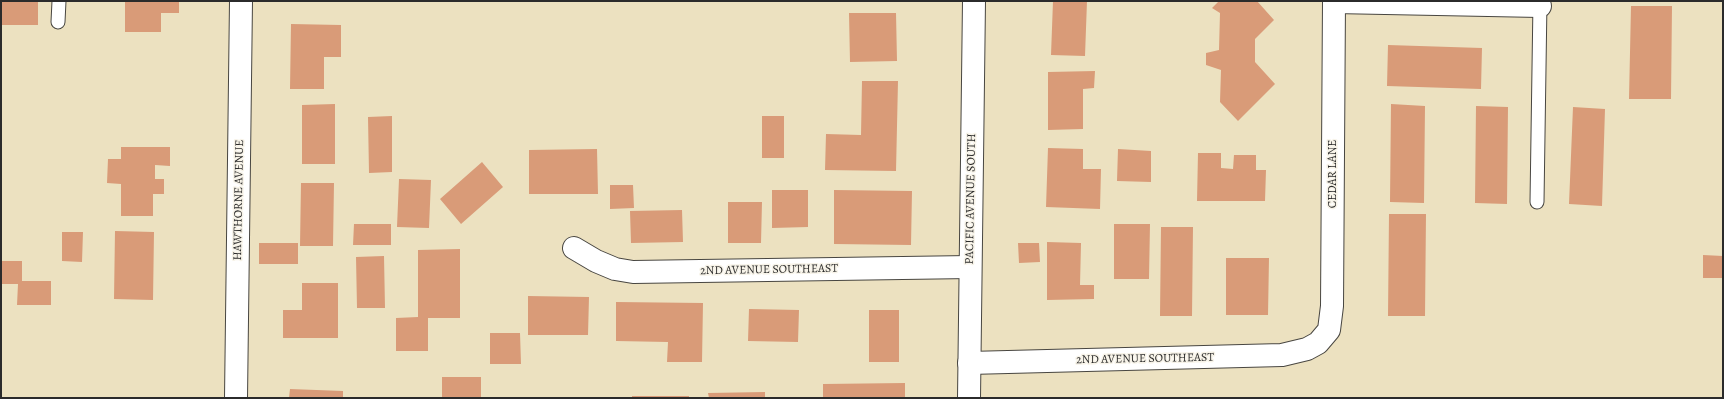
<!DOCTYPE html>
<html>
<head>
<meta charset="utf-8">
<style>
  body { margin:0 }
  #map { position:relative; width:1724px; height:399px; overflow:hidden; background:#ece1c0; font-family:Alegreya,serif }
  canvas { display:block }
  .frame { position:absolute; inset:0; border:2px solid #2b2b2b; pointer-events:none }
</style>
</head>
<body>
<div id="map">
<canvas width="1724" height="399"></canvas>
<div class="frame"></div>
</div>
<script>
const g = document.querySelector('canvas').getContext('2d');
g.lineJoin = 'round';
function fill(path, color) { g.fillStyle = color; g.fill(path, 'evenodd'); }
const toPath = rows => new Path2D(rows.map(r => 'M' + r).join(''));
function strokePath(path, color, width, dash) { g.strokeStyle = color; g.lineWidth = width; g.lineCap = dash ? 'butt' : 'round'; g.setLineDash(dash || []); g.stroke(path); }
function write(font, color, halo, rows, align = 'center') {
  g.font = font + ' Alegreya,serif'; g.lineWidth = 3; g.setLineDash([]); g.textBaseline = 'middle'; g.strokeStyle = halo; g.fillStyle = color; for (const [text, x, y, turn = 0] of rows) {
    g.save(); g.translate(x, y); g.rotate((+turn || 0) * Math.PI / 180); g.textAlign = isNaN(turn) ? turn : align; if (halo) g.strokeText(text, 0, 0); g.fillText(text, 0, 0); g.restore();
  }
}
fill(toPath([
  [1,1,38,1,38,25,1,25],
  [125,1,179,1,179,13,161,13,161,32,125,32],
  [1053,1,1087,1,1085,56,1051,55],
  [1219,1,1257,1,1274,20,1255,39,1255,62,1275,84,1238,121,1220,102,1221,70,1206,65,1206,53,1219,50,1220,13,1212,8],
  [1631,6,1672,6,1671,99,1629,99],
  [849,13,896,13,897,61,850,62],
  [291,24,341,25,341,57,324,57,324,89,290,89],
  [1388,45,1482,48,1481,89,1387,86],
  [1095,71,1094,88,1083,89,1083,129,1048,130,1048,72],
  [862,81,898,81,896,171,825,170,826,134,861,135],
  [335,104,335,164,302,164,302,105],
  [1391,104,1425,106,1424,203,1390,202],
  [1476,106,1508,107,1507,204,1475,203],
  [1573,107,1605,109,1602,206,1569,204],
  [392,116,392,172,369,173,368,117],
  [762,116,784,116,784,158,762,158],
  [121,147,170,147,170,166,155,165,155,179,164,179,164,194,153,194,153,216,121,216,121,184,107,183,108,159,121,159],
  [1048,148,1083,149,1083,169,1101,169,1100,209,1046,207],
  [597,149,598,194,529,194,529,150],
  [1118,149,1151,151,1151,182,1117,181],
  [1198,153,1221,153,1221,168,1233,169,1234,155,1256,155,1256,170,1266,170,1265,201,1197,201],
  [482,162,503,187,461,224,440,199],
  [399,179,431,180,429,228,397,227],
  [301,183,334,183,333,246,300,246],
  [610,185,633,185,634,208,610,209],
  [772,190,808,190,808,227,772,228],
  [834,190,912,191,911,245,834,244],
  [728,202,762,202,761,243,728,243],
  [682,210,683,242,631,243,630,211],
  [1389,214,1426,214,1425,316,1388,316],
  [354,224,391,224,391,245,353,245],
  [1114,224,1150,224,1149,279,1114,279],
  [1161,227,1193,227,1192,316,1160,316],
  [115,231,154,232,153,300,114,299],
  [62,232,83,232,82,262,62,261],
  [1047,242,1081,243,1080,285,1094,285,1094,299,1047,300],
  [259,243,298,243,298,264,259,264],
  [1018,243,1039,243,1040,262,1019,263],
  [460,249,460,318,428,318,428,351,396,351,396,318,418,317,418,250],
  [1703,255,1723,256,1723,278,1703,278],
  [384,256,385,308,357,308,356,257],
  [1226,258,1269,258,1268,315,1226,315],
  [1,261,22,261,22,281,51,281,51,305,17,305,18,284,1,284],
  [302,283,338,283,338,338,283,338,283,310,302,310],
  [528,296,589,297,588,335,528,335],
  [616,302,703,303,702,362,667,362,668,342,616,341],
  [749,309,799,310,798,342,748,341],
  [869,310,899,310,899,362,869,362],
  [490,333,520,333,521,364,490,364],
  [442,377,481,377,481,398,442,398],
  [905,383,905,398,823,398,823,384],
  [290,389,343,391,343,398,289,398],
  [765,392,765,398,709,398,708,393],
  [632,396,689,396,689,398,632,398]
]), '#d99b78');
const lane = toPath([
  [58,22,59,1],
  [1537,202,1540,1]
]);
const street = toPath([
  [1334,2,1540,6],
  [574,248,596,261,615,269,633,272,970,267],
  [969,363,1282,355,1307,349,1318,343,1329,330,1332,306,1334,1],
  [236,398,241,1]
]);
const secondary = toPath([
  [969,398,974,1]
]);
strokePath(lane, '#484641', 15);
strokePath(street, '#484641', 24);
strokePath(secondary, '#484641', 24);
strokePath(lane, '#fff', 13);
strokePath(street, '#fff', 22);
strokePath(secondary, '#fff', 22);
write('12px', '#2b2b2b', '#f7f3e8', [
  ["CEDAR LANE",1333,174,-90],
  ["PACIFIC AVENUE SOUTH",971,199,-89],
  ["HAWTHORNE AVENUE",239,200,-89],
  ["2ND AVENUE SOUTHEAST",769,270,-1],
  ["2ND AVENUE SOUTHEAST",1145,359,-1]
]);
</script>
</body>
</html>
